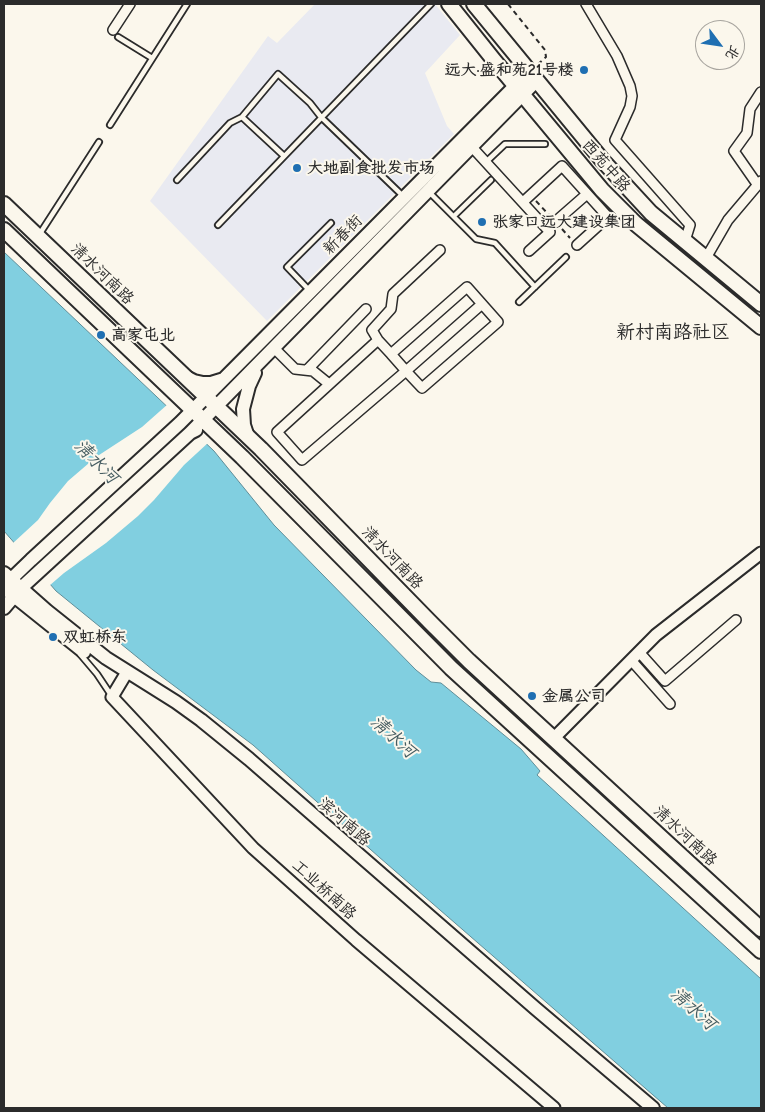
<!DOCTYPE html>
<html>
<head>
<meta charset="utf-8">
<style>
  body { margin:0 }
  #map { position:relative; width:765px; height:1112px; overflow:hidden; background:#fbf7ec; font-family:"Comic Neue","LXGW WenKai TC",sans-serif }
  canvas { display:block }
  .frame { position:absolute; inset:0; border:5px solid #2b2b2b; pointer-events:none }
  .north { position:absolute; left:695px; top:20px; width:50px; height:50px; box-sizing:border-box; background:#fbf7ec; border:1px solid #a8a59f; border-radius:50%; rotate:121deg; font-size:14px; font-weight:700; line-height:20px; text-align:center; color:#2b2b2b }
  .north::after { content:''; display:block; margin:auto; width:18px; height:22px; background:#1f6fb2; clip-path:polygon(50% 0,100% 100%,50% 72%,0 100%) }
</style>
</head>
<body>
<div id="map">
<canvas width="765" height="1112"></canvas>
<div class="frame"></div>
<div class="north">北</div>
</div>
<script>
const g = document.querySelector('canvas').getContext('2d');
g.lineJoin = 'round';
function fill(path, color) { g.fillStyle = color; g.fill(path, 'evenodd'); }
const toPath = rows => new Path2D(rows.map(r => 'M' + r).join(''));
function strokePath(path, color, width, dash) { g.strokeStyle = color; g.lineWidth = width; g.lineCap = dash ? 'butt' : 'round'; g.setLineDash(dash || []); g.stroke(path); }
function write(font, color, halo, rows, align = 'center') {
  g.font = font + ' "Comic Neue","LXGW WenKai TC",sans-serif'; g.lineWidth = 4; g.setLineDash([]); g.textBaseline = 'middle'; g.strokeStyle = halo; g.fillStyle = color; for (const [text, x, y, turn = 0] of rows) {
    g.save(); g.translate(x, y); g.rotate((+turn || 0) * Math.PI / 180); g.textAlign = isNaN(turn) ? turn : align; if (halo) g.strokeText(text, 0, 0); g.fillText(text, 0, 0); g.restore();
  }
}
fill(toPath([
  [315,4,435,4,460,35,425,73,447,126,454,134,267,321,150,201,268,36,277,43]
]), '#e9eaf1');
const water = toPath([
  [4,252,214,451,274,525,416,670,431,682,441,683,521,749,540,771,537,775,761,979,761,1108,668,1108,379,857,253,745,153,670,56,591,4,531,4,252]
]);
fill(water, '#81cfe0');
strokePath(water, '#5f8d98', 1);
fill(toPath([
  [168,404,209,442,184,465,154,500,138,516,106,543,64,573,49,586,12,544,38,520,50,503,68,481,96,457,142,427]
]), '#fbf7ec');
const service = toPath([
  [118,37,152,58],
  [110,125,187,4],
  [284,156,242,117,278,74,310,103,321,117,403,196],
  [486,162,505,144,545,144],
  [177,180,230,123,242,117],
  [428,191,476,239,495,243,535,287],
  [454,216,491,180],
  [218,225,431,4],
  [39,235,99,142],
  [310,291,287,267,331,223],
  [519,302,566,257],
  [80,654,97,674,111,695]
]);
const minor = toPath([
  [586,4,617,56,630,86,632,96,630,107,615,140,690,225,685,241],
  [113,30,130,4],
  [471,146,547,229,587,194],
  [757,184,734,151,747,133,750,109,761,92],
  [523,202,562,166,608,217,577,245],
  [529,251,550,232,547,229],
  [706,258,728,220,761,181],
  [378,340,277,432,302,460,406,371,482,304],
  [274,348,295,369,313,371,329,384],
  [391,354,467,287,498,322,422,388,406,371,391,354,378,340,372,330,391,309,393,294,440,250],
  [307,370,366,309],
  [639,652,665,681,736,620],
  [631,660,670,704]
]);
const tertiary = toPath([
  [127,672,112,697,253,848,356,940,554,1108],
  [554,738,656,635,761,553]
]);
const secondary = toPath([
  [186,377,194,381,203,383,211,383,224,379],
  [190,433,537,80],
  [248,437,244,425,243,409,249,386,255,373],
  [4,573,47,611,106,658,176,702,201,720,249,759,535,1008,653,1108],
  [5,585,31,560,180,423,530,71],
  [4,588,84,652],
  [4,608,21,588,190,433,196,430]
]);
const primary = toPath([
  [449,4,493,59,602,190,636,224,761,327],
  [474,4,603,161,651,213,761,304],
  [4,204,261,449,429,621,469,661,761,929],
  [4,230,242,457,451,668,761,951]
]);
strokePath(service, '#2b2b2b', 8);
strokePath(minor, '#2b2b2b', 12);
strokePath(tertiary, '#2b2b2b', 15);
strokePath(secondary, '#2b2b2b', 16);
strokePath(primary, '#2b2b2b', 18);
strokePath(toPath([
  [508,4,545,50,546,57,537,65],
  [536,201,550,216],
  [562,229,570,238]
]), '#2b2b2b', 2, [5, 4]);
strokePath(service, '#fbf7ec', 4.5);
strokePath(minor, '#fbf7ec', 9);
strokePath(tertiary, '#fbf7ec', 11);
strokePath(secondary, '#fbf7ec', 12);
strokePath(primary, '#fbf7ec', 14);
for (const [x, y, r, color] of [
  [584,70,5,"#1f6fb2"],
  [297,168,5,"#1f6fb2"],
  [482,222,5,"#1f6fb2"],
  [101,335,5,"#1f6fb2"],
  [53,637,5,"#1f6fb2"],
  [532,696,5,"#1f6fb2"]
]) { const dot = new Path2D(); dot.arc(x, y, r, 0, 2 * Math.PI); g.fillStyle = color; g.fill(dot); strokePath(dot, '#fbf7ec', 2); }
write('bold 16px', '#2b2b2b', '#fbf7ec', [
  ["远大·盛和苑21号楼",574,70,"right"],
  ["大地副食批发市场",307,168],
  ["张家口远大建设集团",492,222],
  ["高家屯北",111,335],
  ["双虹桥东",63,637],
  ["金属公司",542,696]
], 'left');
write('16px', '#2b2b2b', '#fbf7ec', [
  ["西苑中路",606,166,49],
  ["新春街",343,235,-45],
  ["清水河南路",102,274,44],
  ["清水河南路",392,558,46],
  ["滨河南路",344,822,41],
  ["清水河南路",685,836,43],
  ["工业桥南路",324,890,42]
]);
write('italic 18px', '#455c61', '#fbf7ec', [
  ["清水河",96,462,45],
  ["清水河",393,737,42],
  ["清水河",693,1009,42]
]);
write('19px', '#2b2b2b', '#fbf7ec', [
  ["新村南路社区",673,333]
]);
</script>
</body>
</html>
